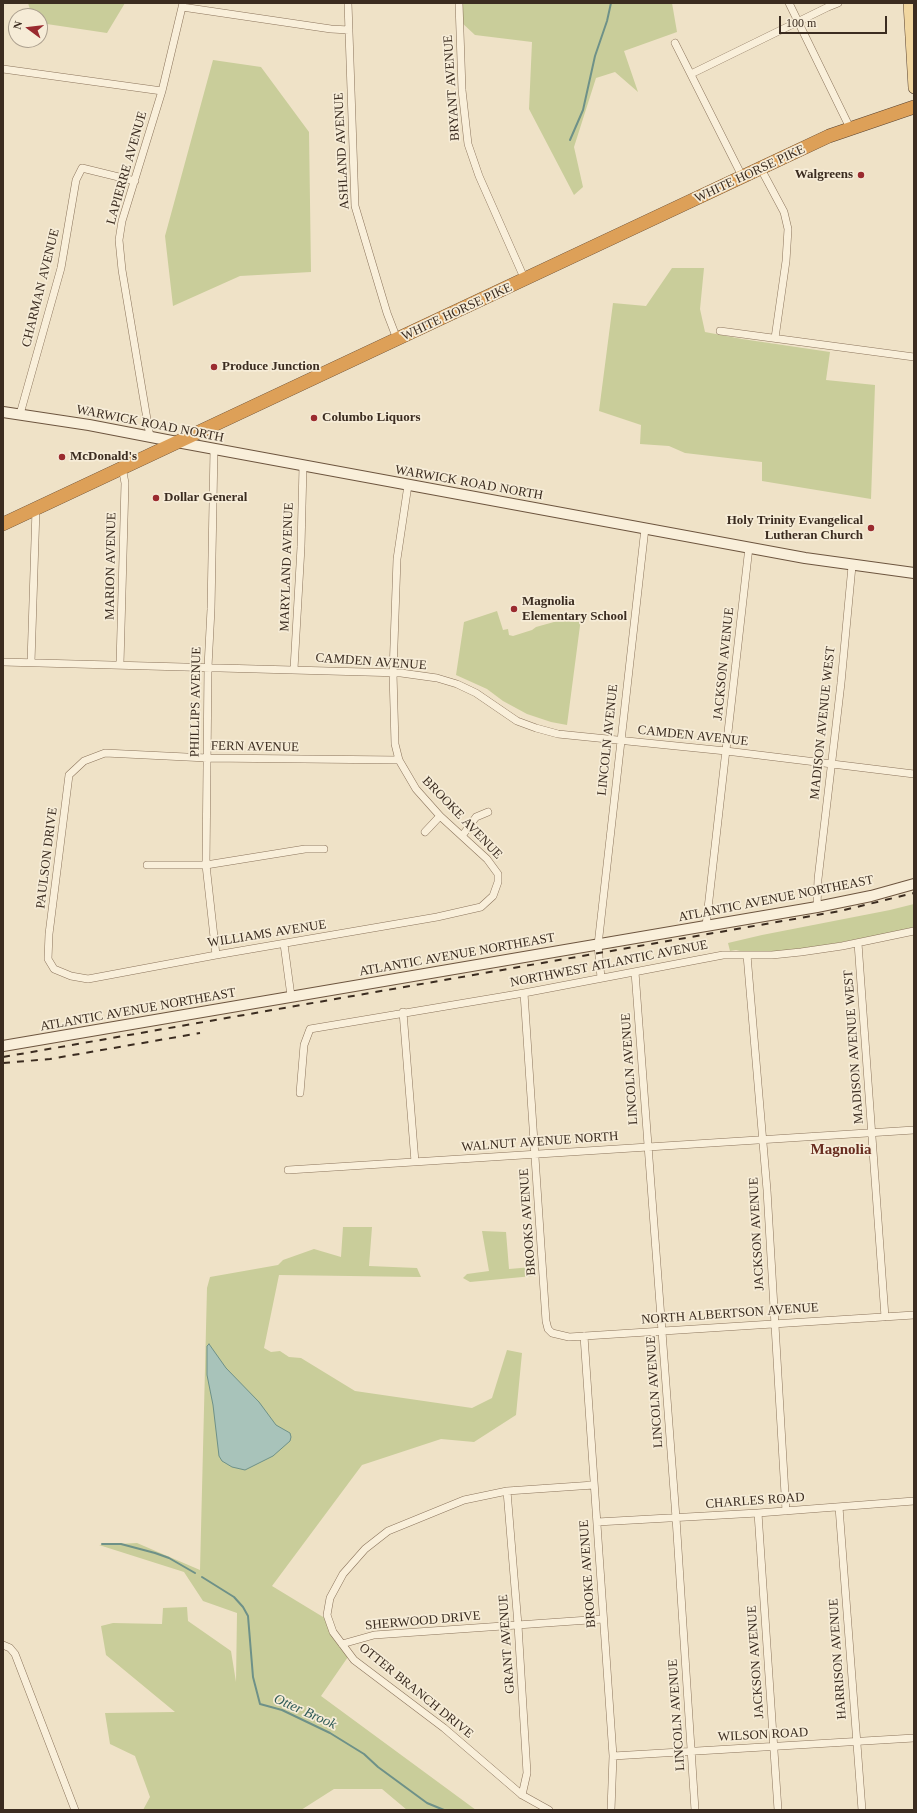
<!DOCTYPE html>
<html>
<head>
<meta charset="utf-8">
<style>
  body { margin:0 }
  #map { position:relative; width:917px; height:1813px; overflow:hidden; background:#efe2c7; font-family:Georgia,serif }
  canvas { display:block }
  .frame { position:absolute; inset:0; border:4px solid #3b2c20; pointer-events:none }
  .north { position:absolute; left:8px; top:8px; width:40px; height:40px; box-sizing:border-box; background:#f6ecd7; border:1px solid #ab9f8e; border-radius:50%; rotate:285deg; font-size:11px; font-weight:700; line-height:16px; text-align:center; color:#3b2c20 }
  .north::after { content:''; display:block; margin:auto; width:14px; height:18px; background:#9a2b2f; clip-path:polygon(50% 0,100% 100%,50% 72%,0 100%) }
  .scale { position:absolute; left:779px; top:16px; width:108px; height:18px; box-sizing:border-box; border:2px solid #3b2c20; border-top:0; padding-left:5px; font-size:12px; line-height:14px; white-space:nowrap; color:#3b2c20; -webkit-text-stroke:3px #f6ecd7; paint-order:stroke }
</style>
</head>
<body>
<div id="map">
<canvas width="917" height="1813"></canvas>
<div class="frame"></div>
<div class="north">N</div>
<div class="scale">100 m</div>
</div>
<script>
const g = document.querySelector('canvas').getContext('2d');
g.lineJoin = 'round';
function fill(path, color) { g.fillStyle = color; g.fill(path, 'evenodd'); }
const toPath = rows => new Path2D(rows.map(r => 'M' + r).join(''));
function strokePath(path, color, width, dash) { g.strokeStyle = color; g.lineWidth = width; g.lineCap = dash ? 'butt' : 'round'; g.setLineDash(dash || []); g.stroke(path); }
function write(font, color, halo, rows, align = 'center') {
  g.font = font + ' Georgia,serif'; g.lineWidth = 3.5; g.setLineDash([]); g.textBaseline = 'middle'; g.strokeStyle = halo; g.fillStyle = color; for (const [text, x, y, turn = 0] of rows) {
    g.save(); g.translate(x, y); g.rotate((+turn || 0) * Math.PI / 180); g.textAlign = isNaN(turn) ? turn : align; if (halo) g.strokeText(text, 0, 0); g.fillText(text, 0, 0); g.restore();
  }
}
fill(toPath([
  [28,3,125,3,107,33,40,23,40,16,32,16],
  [461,3,672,3,677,32,624,51,638,92,615,72,596,78,574,147,583,187,574,195,529,109,532,42,475,35,461,22],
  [213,60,261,67,309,132,311,272,240,276,173,306,165,236],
  [672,268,704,268,700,309,705,332,742,339,830,352,826,380,875,385,871,499,762,481,762,462,685,453,669,446,640,444,641,425,599,411,613,303,646,306],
  [497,611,503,630,508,629,509,635,513,636,532,630,536,627,572,617,581,618,567,725,551,722,527,714,503,701,487,689,456,675,464,622],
  [914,904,914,927,900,931,800,950,753,954,736,950,730,951,728,943,762,935,890,910],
  [343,1227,372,1227,369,1266,417,1268,421,1277,279,1275,264,1348,271,1352,280,1351,289,1357,301,1358,355,1391,472,1408,492,1398,507,1350,522,1353,516,1415,474,1442,441,1439,362,1465,272,1586,328,1620,350,1654,321,1696,476,1810,407,1810,382,1789,334,1789,301,1810,143,1810,150,1797,135,1756,110,1744,105,1713,175,1712,106,1655,101,1626,113,1623,162,1624,163,1608,187,1607,188,1621,231,1651,236,1682,237,1613,203,1601,184,1572,99,1545,137,1543,200,1570,207,1288,210,1277,278,1265,283,1260,314,1249,341,1257],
  [482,1231,506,1232,509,1269,533,1267,533,1276,470,1282,463,1278,467,1274,489,1271]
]), '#c9cd9a');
const water = toPath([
  [209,1344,226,1368,259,1402,276,1425,290,1433,291,1437,290,1441,273,1456,245,1470,232,1467,222,1461,219,1456,213,1405,207,1375,207,1346,209,1344]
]);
fill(water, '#a8c3ba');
strokePath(water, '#6e9188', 1);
strokePath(toPath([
  [570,140,583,110,595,56,607,21,611,3],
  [102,1544,121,1544,155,1553,169,1558,195,1573],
  [202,1577,234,1597,243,1607,248,1616,253,1677,260,1704,282,1710,330,1733,364,1754,378,1767,427,1803,444,1810]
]), '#6e9188', 2);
const street = toPath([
  [348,3,355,206,387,313,397,339],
  [459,3,462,90,468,144,479,176,525,280],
  [789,3,850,128],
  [182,7,331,29,349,30],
  [675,43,743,178],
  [3,69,162,91],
  [691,74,828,7,838,3],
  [761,169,784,212,788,229,786,261,775,338],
  [720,331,914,357],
  [20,414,61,268,76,180,82,168,135,181],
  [150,437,122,270,119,240,122,221,162,91,183,3],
  [214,449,211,609,208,667,206,865,216,955],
  [3,662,401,673,437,678,457,684,476,693,517,721,536,728,558,734,726,751,914,774],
  [31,662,36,509],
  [120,664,125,483,122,467],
  [294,669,301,547,303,466],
  [399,760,207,758,105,753,84,761,69,775,49,934,48,959,54,969,71,976,88,979,216,955,437,917,481,907,493,896,498,882,498,874,487,859,440,816,416,789,399,760,395,744,393,673,397,559,408,485],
  [425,832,440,816],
  [462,836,476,817,488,812],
  [147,865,206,865,305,849,324,849],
  [817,907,818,879,841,683,852,566],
  [706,926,749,547],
  [858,943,885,1317],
  [284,944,291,996],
  [747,955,767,1190,786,1511],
  [635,972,676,1518,695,1810],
  [601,978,598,945,645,528],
  [524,993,546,1321,548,1329,552,1333,569,1337,914,1315],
  [403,1012,415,1162],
  [300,1093,304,1045,310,1029,524,993,723,955,772,955,801,952,842,946,914,931],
  [288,1170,914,1130],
  [584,1336,613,1756,611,1810],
  [507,1491,518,1625,527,1773,522,1795],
  [839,1507,862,1810],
  [758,1513,778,1810],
  [597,1522,758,1513,914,1501],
  [342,1644,374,1635,603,1619],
  [3,1645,10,1648,15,1654,75,1810],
  [613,1756,914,1738],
  [549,1810,522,1795,444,1728,354,1660,333,1632,327,1615,330,1598,343,1574,365,1549,388,1531,464,1500,507,1491,594,1485]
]);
const secondary = toPath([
  [3,412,89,425,177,442,805,558,914,573],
  [3,1046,817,907,871,896,914,884]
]);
const primary = toPath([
  [909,3,914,88]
]);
const highway = toPath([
  [3,524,829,136,914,107]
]);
strokePath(street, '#8b745c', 8);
strokePath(secondary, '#6d553f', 12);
strokePath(primary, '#594230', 12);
strokePath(highway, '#594230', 14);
strokePath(street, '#f9efda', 7);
strokePath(secondary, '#f9efda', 10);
strokePath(primary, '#f1d69f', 11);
strokePath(highway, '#dda058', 13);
strokePath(toPath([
  [3,1057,840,911,914,893],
  [3,1063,50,1059,200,1033]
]), '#3b2c20', 2, [7, 7]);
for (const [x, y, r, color] of [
  [861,175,4,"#9a2b2f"],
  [214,367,4,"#9a2b2f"],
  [314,418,4,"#9a2b2f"],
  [62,457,4,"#9a2b2f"],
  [156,498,4,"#9a2b2f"],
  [871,528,4,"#9a2b2f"],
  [514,609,4,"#9a2b2f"]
]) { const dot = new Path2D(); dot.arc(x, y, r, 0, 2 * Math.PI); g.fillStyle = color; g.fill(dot); strokePath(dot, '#f6ecd7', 1.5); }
write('13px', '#3b2c20', '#f6ecd7', [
  ["BRYANT AVENUE",452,88,-94],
  ["ASHLAND AVENUE",342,151,-93],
  ["LAPIERRE AVENUE",127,168,-74],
  ["WHITE HORSE PIKE",750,174,-25],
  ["CHARMAN AVENUE",41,288,-76],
  ["WHITE HORSE PIKE",457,312,-25],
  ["WARWICK ROAD NORTH",150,424,11],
  ["WARWICK ROAD NORTH",469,483,10],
  ["MARION AVENUE",111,566,-89],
  ["MARYLAND AVENUE",287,567,-88],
  ["CAMDEN AVENUE",371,662,4],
  ["JACKSON AVENUE",724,664,-84],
  ["PHILLIPS AVENUE",196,702,-89],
  ["MADISON AVENUE WEST",823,723,-84],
  ["CAMDEN AVENUE",693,736,6],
  ["LINCOLN AVENUE",608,740,-84],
  ["FERN AVENUE",255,747,1],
  ["BROOKE AVENUE",462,818,46],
  ["PAULSON DRIVE",47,858,-83],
  ["ATLANTIC AVENUE NORTHEAST",776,899,-11],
  ["WILLIAMS AVENUE",267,934,-9],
  ["ATLANTIC AVENUE NORTHEAST",457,955,-10],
  ["NORTHWEST ATLANTIC AVENUE",609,964,-11],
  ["ATLANTIC AVENUE NORTHEAST",138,1010,-10],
  ["MADISON AVENUE WEST",854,1047,-94],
  ["LINCOLN AVENUE",630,1069,-94],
  ["WALNUT AVENUE NORTH",540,1142,-4],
  ["BROOKS AVENUE",528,1222,-94],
  ["JACKSON AVENUE",757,1234,-93],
  ["NORTH ALBERTSON AVENUE",730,1314,-4],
  ["LINCOLN AVENUE",655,1392,-94],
  ["CHARLES ROAD",755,1501,-4],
  ["BROOKE AVENUE",588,1574,-94],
  ["SHERWOOD DRIVE",423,1621,-5],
  ["GRANT AVENUE",507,1644,-94],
  ["HARRISON AVENUE",838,1659,-94],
  ["JACKSON AVENUE",756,1662,-94],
  ["OTTER BRANCH DRIVE",416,1691,39],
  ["LINCOLN AVENUE",677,1715,-94],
  ["WILSON ROAD",763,1735,-3]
]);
write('bold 13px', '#3b2c20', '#f6ecd7', [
  ["Walgreens",853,175,"right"],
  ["Produce Junction",222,367],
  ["Columbo Liquors",322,418],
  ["McDonald's",70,457],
  ["Dollar General",164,498],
  ["Holy Trinity Evangelical",863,521,"right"],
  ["Lutheran Church",863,536,"right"],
  ["Magnolia",522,602],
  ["Elementary School",522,617]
], 'left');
write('italic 14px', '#2f5b57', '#f6ecd7', [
  ["Otter Brook",305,1712,24]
]);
write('bold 15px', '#682c1f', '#f6ecd7', [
  ["Magnolia",841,1150]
]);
</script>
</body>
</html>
